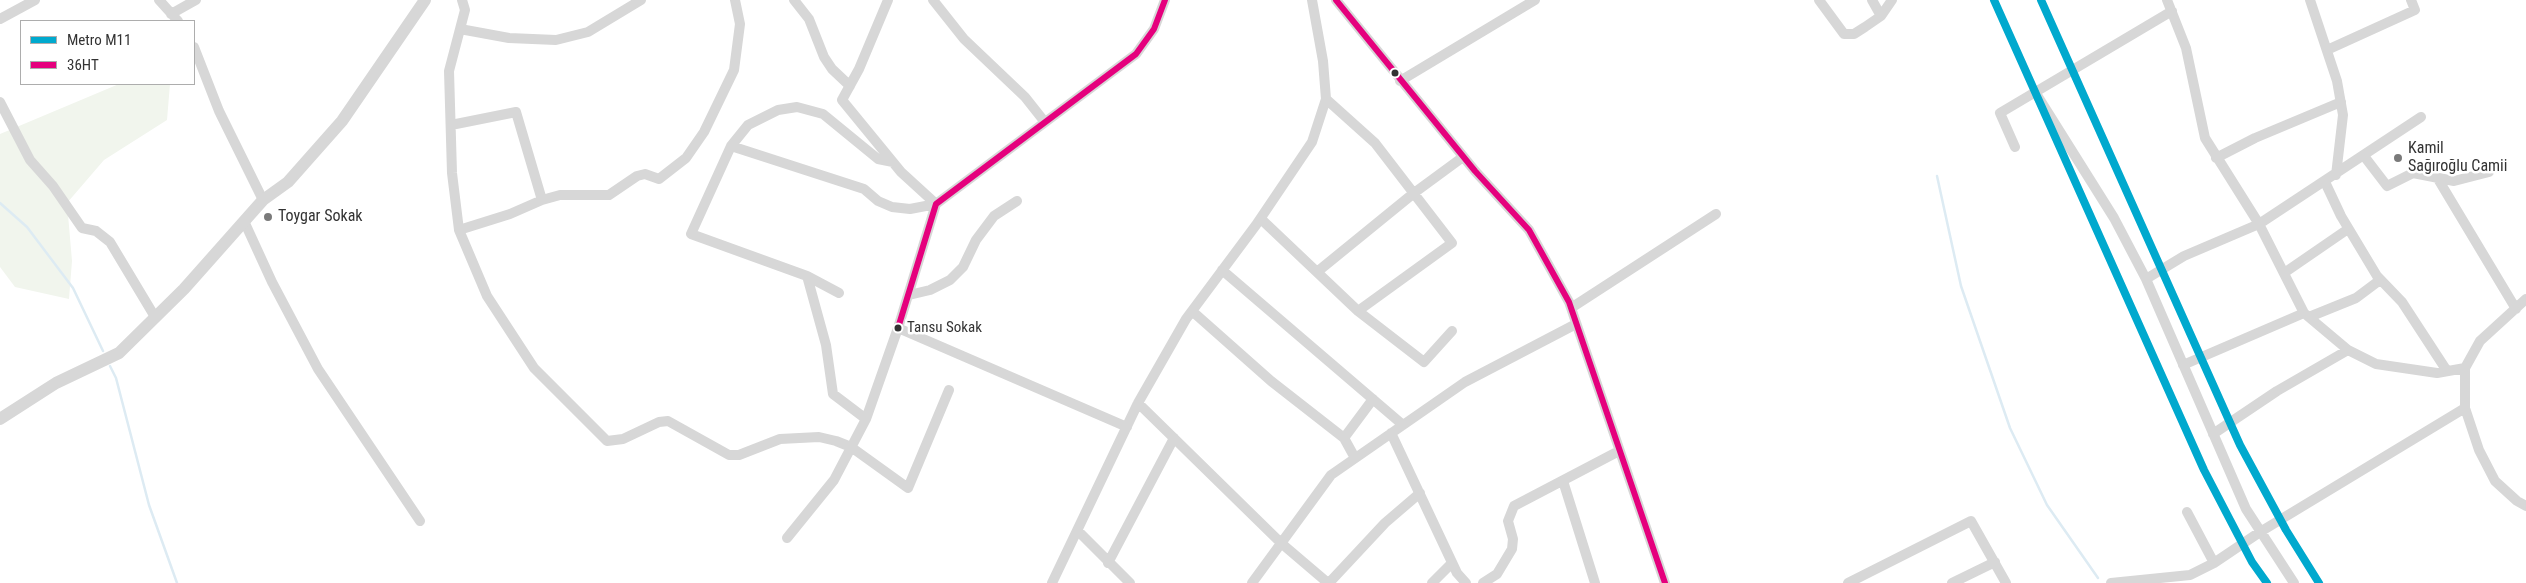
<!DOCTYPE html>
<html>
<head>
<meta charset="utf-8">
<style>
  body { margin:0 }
  #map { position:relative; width:2526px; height:583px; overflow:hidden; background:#fff; font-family:"Roboto Condensed",sans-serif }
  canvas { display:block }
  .legend { position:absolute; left:20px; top:20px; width:175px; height:65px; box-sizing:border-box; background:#fff; border:1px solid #adadad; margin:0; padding:6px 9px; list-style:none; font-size:15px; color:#333 }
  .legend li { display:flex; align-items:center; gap:10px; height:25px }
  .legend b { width:25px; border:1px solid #adadad }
</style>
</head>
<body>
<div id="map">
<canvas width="2526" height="583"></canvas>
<ul class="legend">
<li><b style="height:6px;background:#00a9ce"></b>Metro M11</li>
<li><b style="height:6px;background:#e5007d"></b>36HT</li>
</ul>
</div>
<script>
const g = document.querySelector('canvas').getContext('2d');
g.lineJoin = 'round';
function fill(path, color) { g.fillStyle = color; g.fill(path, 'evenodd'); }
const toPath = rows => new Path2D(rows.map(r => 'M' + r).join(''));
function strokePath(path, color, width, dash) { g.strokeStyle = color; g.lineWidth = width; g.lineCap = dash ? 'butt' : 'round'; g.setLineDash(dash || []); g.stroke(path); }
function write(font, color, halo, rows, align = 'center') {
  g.font = font + ' "Roboto Condensed",sans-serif'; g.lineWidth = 5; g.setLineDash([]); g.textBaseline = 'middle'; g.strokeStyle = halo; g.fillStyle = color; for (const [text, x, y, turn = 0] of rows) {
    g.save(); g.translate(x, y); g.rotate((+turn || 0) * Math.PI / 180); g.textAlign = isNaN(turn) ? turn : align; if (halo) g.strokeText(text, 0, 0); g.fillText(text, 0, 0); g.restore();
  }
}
fill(toPath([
  [119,84,170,84,167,120,104,160,67,203,72,261,69,299,15,287,0,267,0,134]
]), '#f1f5ed');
strokePath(toPath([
  [1937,176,1961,286,2010,428,2047,505,2098,578],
  [0,203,27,227,73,288,103,351],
  [110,366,116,378,149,505,177,583]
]), '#ddebf3', 2.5);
strokePath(toPath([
  [159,0,178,21],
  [462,0,465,10,449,71,452,173,459,230,487,296,534,368,607,441,623,439,659,422,668,421,729,455,739,455,780,439,819,437,836,441,851,447,908,488,949,390],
  [794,0,809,19,824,57,832,69,850,86],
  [888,0,859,69,842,100,901,172,936,204],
  [933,0,964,39,1025,97,1044,121],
  [1336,0,1475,171,1529,230,1569,302,1665,583],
  [1819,0,1844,34,1854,34,1865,27,1881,16,1892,0],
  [1872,0,1881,16],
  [2167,0,2186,48,2205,138,2259,224,2304,313,2348,350,2376,364,2437,373,2465,368],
  [2310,0,2337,81,2343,115,2336,175],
  [171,14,196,0],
  [0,19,35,0],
  [460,29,509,38,556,40,588,32,641,0],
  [194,47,219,111,263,200],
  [2327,50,2415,10,2411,0],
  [1400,81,1535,0],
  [2035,92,2114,218,2146,279,2246,509,2294,583],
  [1326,99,1375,143,1452,243,1358,311],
  [0,102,30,160,53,186,82,228,96,231,110,242,155,317],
  [451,125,516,112,542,200],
  [731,146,864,189,878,201,892,207,910,209,936,204,1136,54,1154,29,1165,0],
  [2015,147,2000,113,2172,11],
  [2364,156,2387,186,2413,173,2454,181,2489,172],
  [2216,158,2255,138,2341,102],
  [2438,179,2516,309],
  [2325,182,2341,216,2377,276,2402,302,2447,371],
  [1261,219,1358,311,1424,362,1452,331],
  [244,221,272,282,318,369,420,521],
  [459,230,510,214,542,200,560,195,609,195,637,176,645,174,659,179,686,158,704,132,734,70,740,24,735,0],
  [1222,270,1403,425],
  [1317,272,1414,193,1463,157],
  [2284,273,2348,229],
  [807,276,826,345,833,394,866,419],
  [2146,279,2184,256,2259,224,2421,117],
  [839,293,807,276,691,234,731,146,748,125,778,110,797,107,823,114,878,159,893,162],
  [909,295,930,290,950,280,963,267,976,240,994,216,1017,201],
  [2526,299,2480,341,2465,368,2465,408,2479,450,2495,481,2517,501,2526,506],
  [1571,308,1716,214],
  [1192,311,1271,381,1344,438,1355,458],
  [2309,317,2356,298,2380,280],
  [898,328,1127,427],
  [2183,365,2304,313],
  [1138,403,1281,543,1328,583],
  [1391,433,1457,573,1466,583],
  [2213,434,2277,391,2348,350],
  [1344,438,1373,399],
  [1563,481,1595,583],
  [2187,512,2214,563],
  [1078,531,1130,583],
  [787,538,834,480,866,419,898,328,936,204],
  [1108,563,1174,438],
  [1052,583,1138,403,1186,319,1256,225,1312,142,1326,99,1323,61,1312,0],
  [1252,583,1331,475,1465,382,1576,324],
  [1329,583,1385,523,1420,493],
  [1432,583,1452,563],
  [1483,583,1497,574,1512,549,1513,539,1508,521,1514,506,1619,451],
  [1848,583,1971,521,2006,583],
  [1952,583,1995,562],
  [2111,583,2190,575,2214,563,2260,532,2465,408]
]), '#d7d7d7', 10);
strokePath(toPath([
  [0,419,56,383,119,353,184,289,263,200,288,182,342,121,425,0]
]), '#d7d7d7', 12);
strokePath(toPath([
  [1336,0,1475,171,1529,230,1569,302,1665,583],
  [898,328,936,204,1136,54,1154,29,1165,0]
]), '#e5007d', 6);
strokePath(toPath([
  [1994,0,2204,470,2252,562,2267,583],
  [2041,0,2240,445,2286,530,2319,583]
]), '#00a9ce', 8);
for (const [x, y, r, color] of [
  [1395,73,4.5,"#333"],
  [2398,158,5,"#7a7a7a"],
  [268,217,5,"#7a7a7a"],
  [898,328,4.5,"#333"]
]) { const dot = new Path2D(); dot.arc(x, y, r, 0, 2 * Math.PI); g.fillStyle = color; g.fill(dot); strokePath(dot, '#fff', 2); }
write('15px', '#333', '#fff', [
  ["Tansu Sokak",907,328]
], 'left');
write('16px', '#333', '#fff', [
  ["Kamil",2408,149],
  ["Sağıroğlu Camii",2408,167],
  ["Toygar Sokak",278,217]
], 'left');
</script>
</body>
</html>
